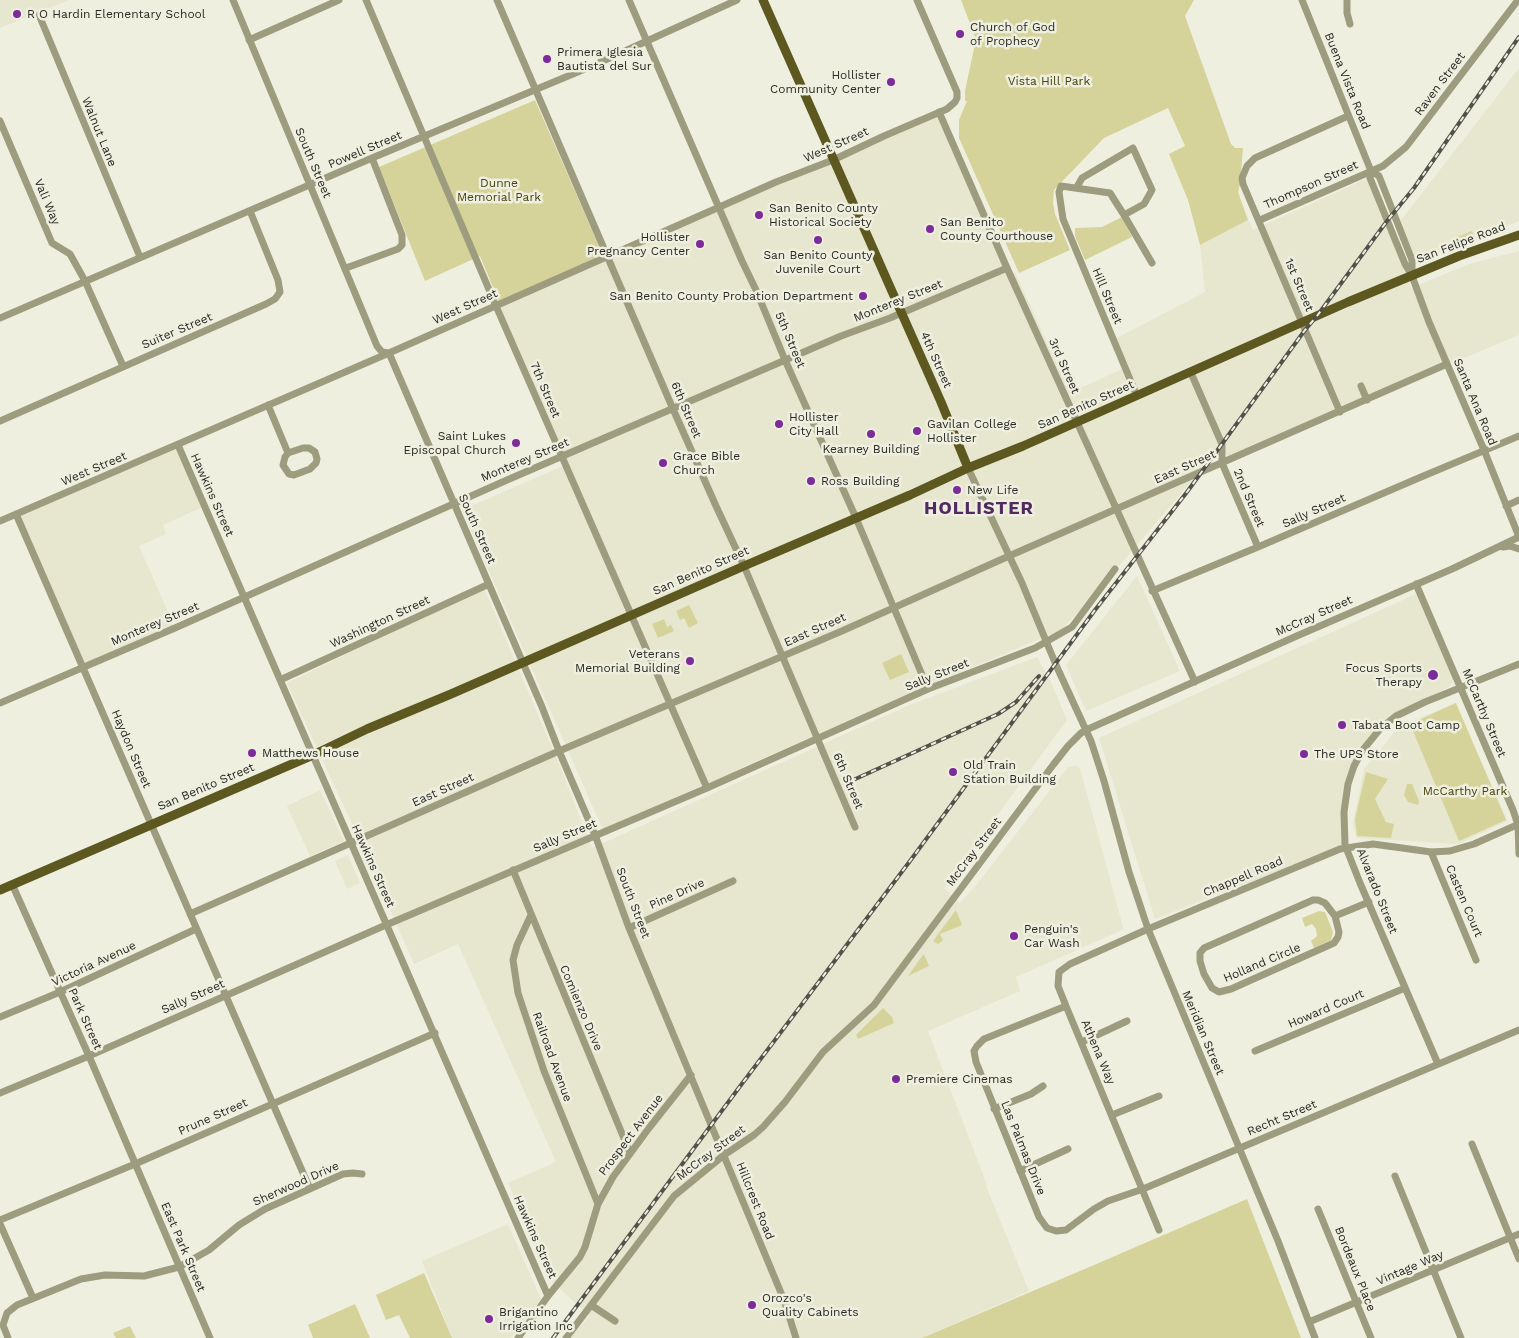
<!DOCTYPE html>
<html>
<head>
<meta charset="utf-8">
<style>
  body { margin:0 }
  canvas { display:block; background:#efefe0 }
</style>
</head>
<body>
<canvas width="1519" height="1338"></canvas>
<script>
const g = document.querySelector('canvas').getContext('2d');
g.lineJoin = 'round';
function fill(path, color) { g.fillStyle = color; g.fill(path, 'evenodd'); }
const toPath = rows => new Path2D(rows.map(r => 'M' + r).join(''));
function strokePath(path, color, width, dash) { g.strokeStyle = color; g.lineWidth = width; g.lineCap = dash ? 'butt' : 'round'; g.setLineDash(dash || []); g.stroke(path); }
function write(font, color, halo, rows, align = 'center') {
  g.font = font + ' "Work Sans",sans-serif'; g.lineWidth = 5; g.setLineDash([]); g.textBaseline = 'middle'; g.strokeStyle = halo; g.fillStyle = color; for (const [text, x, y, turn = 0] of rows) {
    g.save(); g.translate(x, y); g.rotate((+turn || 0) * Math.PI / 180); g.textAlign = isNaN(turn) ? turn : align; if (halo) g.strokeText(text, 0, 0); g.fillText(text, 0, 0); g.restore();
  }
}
fill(toPath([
  [0,0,69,0,0,28],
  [1519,68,1519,221,1414,265,1398,224],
  [939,112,1011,274,1015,272,1070,393,1124,368,1113,340,1205,292,1200,245,1248,220,1253,230,1368,178,1411,288,1469,264,1519,251,1519,335,1228,457,1222,446,1088,602,1061,630,897,699,743,767,707,788,705,784,603,830,462,510,565,465,496,306],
  [178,445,205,506,163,525,166,534,139,546,175,628,83,667,16,514],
  [1137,576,1180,671,1086,711,1066,665],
  [484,588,559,764,592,848,907,706,1037,657,1050,680,1067,720,944,888,960,903,977,884,1068,767,1076,766,1080,768,1123,927,1122,930,1016,977,1020,991,928,1031,987,1185,986,1186,1029,1291,922,1338,569,1338,590,1316,551,1281,508,1183,556,1162,458,944,414,964,364,850,287,683],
  [1416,594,1454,678,1451,685,1380,729,1348,776,1345,845,1155,919,1099,738],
  [1455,703,1508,821,1458,844,1356,838,1353,822,1364,769,1399,727],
  [320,790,344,841,310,856,287,806],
  [348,855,360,883,347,889,335,861],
  [508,1224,541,1299,511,1338,452,1338,422,1261]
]), '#e7e6cf');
fill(toPath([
  [961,0,1194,0,1185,16,1231,144,1235,148,1243,148,1240,184,1238,192,1248,220,1200,245,1188,200,1169,154,1185,146,1168,108,1104,138,1054,190,1053,203,1055,214,1070,250,1019,273,959,138,959,120,967,101,965,101,965,91,976,39],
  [535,100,603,255,499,302,480,256,425,281,379,167],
  [1122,217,1132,237,1085,260,1075,236,1075,228,1102,227],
  [1472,231,1474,237,1456,244,1453,239],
  [689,605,698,623,689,628,684,618,680,620,676,611],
  [664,619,667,627,671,625,674,631,658,638,652,624],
  [901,654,909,672,890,680,882,663],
  [1456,703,1506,820,1459,841,1410,724],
  [1366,772,1388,779,1375,799,1386,822,1394,824,1391,838,1357,836,1355,819],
  [1407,784,1412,784,1419,801,1418,805,1408,802,1404,795],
  [956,910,962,925,940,934,943,940,938,944,933,941],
  [1319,911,1325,912,1333,932,1331,940,1314,948,1311,941,1317,936,1316,929,1312,924,1305,927,1302,918],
  [924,954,929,966,908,976,922,956],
  [883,1008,892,1017,894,1023,858,1039,856,1035],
  [1247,1199,1301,1338,922,1338,1087,1268],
  [424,1273,440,1310,452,1338,410,1338,399,1315,386,1320,376,1295],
  [355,1304,370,1338,313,1338,308,1325],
  [130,1326,136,1338,116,1338,113,1333]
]), '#d6d39a');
strokePath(toPath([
  [233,0,377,346,382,352,389,353,542,707,559,751,595,835,629,928,784,1300,796,1338],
  [366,0,496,306,707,788],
  [497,0,673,409,716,506,744,566,855,827],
  [629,0,742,261,756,290,785,360,856,518,928,689],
  [1302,0,1371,171,1370,178,1405,264,1412,276,1412,260,1379,176,1371,171],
  [1347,0,1347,13,1350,24],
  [39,15,140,257],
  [249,40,339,0],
  [939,112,1007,268,1195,682],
  [0,121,52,243,70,254,85,281,123,366],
  [1077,187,1082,178,1133,148,1152,190,1144,204,1124,215,1152,263],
  [1124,215,1110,193,1061,186,1059,192,1063,219,1137,396],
  [1260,220,1383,166,1406,147,1518,0],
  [346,268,398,249,402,245,402,235,372,158],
  [1412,276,1429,322,1484,450,1519,537],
  [0,318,372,158,592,66,737,0],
  [1191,373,1222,444,1222,463,1258,547],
  [1361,386,1367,400],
  [268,405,288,453],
  [1340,412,1243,184,1242,178,1247,166,1255,158,1348,116],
  [0,421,266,304,275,299,280,292,278,280,250,211],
  [178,445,548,1296],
  [303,448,309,448,315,452,317,459,316,463,310,469,294,475,289,474,283,465,285,457,288,453,303,448],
  [968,468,1022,583,1056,665,1091,741,1104,781,1129,872,1148,929,1278,1241,1315,1338],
  [1506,506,1519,500],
  [16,514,310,1189],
  [0,521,389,353,776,182,833,160,884,136,947,109,955,102,957,98,957,92,917,0],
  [1503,547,1510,546,1519,549],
  [1416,584,1513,810,1518,825,1519,854],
  [1152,591,1258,547,1421,477,1519,436],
  [280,680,489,584],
  [0,703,175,628,507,480,841,336,890,318,1007,268],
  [1431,852,1476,960],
  [513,870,630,1153],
  [12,884,89,1056,210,1338],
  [1313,900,1318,900,1325,903,1335,916,1339,932,1338,937,1334,943,1231,989,1219,992,1212,988,1204,974,1200,961,1200,953,1204,948,1313,900],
  [190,914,559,751,842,631,1009,556,1447,364],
  [531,915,517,945,513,960,518,993,544,1071,598,1204],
  [1335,916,1369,902],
  [629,928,733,881],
  [1066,1006,984,1039,977,1046,974,1051,976,1062,1039,1217,1047,1228,1056,1231,1066,1230,1094,1209,1108,1201,1143,1189,1519,1030],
  [0,1017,60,992,196,929],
  [1082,1042,1127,1021],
  [1255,1051,1405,988],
  [1438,1064,1360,883,1345,845,1344,812,1348,784,1354,766,1362,751,1380,729,1396,716,1425,702,1519,664],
  [0,1093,89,1056,379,928,707,788,928,689,1035,648,1072,627,1115,569],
  [994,1109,1031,1094,1043,1086],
  [1112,1115,1159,1096],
  [1472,1144,1519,1259],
  [1020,1171,1068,1149],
  [1395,1176,1461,1338],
  [1318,1209,1371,1338],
  [0,1220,135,1164,435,1033],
  [0,1224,33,1298],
  [1159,1230,1066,1006,1058,986,1059,972,1070,964,1148,929,1340,849,1373,844,1431,852,1450,851,1474,844,1519,824],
  [591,1305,615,1321],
  [1309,1322,1519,1234],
  [8,1338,3,1325,7,1313,17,1305,81,1279,105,1275,144,1276,179,1267,209,1250,239,1225,265,1209,343,1174,353,1173,362,1174],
  [518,1338,548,1296,580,1257,585,1247,598,1204,613,1177,649,1128,691,1075],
  [566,1338,674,1196,724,1155,754,1135,763,1127,785,1102,823,1052,874,1005,1053,765,1068,746,1081,733,1086,730,1299,635,1452,569,1519,537]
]), '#9d9c7f', 7);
strokePath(toPath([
  [763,0,941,402,968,468],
  [0,890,313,755,367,729,451,694,744,566,910,495,968,468,1023,446,1348,302,1459,256,1519,235]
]), '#5d581f', 9);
const rail = toPath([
  [851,781,998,714,1016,702,1039,676],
  [553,1338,738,1089,910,861,1095,610,1187,492,1305,330,1317,316,1387,221,1414,188,1519,37]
]);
strokePath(rail, '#52524a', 4);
strokePath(rail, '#efefe0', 2, [5.5]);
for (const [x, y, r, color] of [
  [17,14,5,"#7c2b9b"],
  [960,34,5,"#7c2b9b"],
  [547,59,5,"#7c2b9b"],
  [891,82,5,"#7c2b9b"],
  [759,215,5,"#7c2b9b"],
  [930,229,5,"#7c2b9b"],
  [818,240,5,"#7c2b9b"],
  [700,244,5,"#7c2b9b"],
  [863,296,5,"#7c2b9b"],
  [779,424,5,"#7c2b9b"],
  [917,431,5,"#7c2b9b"],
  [871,434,5,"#7c2b9b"],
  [516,443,5,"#7c2b9b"],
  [663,463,5,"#7c2b9b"],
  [811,481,5,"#7c2b9b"],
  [957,490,5,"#7c2b9b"],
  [690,661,5,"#7c2b9b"],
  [1433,675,6,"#7c2b9b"],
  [1342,725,5,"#7c2b9b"],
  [252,753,5,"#7c2b9b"],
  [1304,754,5,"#7c2b9b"],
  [953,772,5,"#7c2b9b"],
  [1014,936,5,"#7c2b9b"],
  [896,1079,5,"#7c2b9b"],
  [752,1305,5,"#7c2b9b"],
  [489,1319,5,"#7c2b9b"]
]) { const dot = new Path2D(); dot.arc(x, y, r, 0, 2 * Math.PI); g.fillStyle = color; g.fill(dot); strokePath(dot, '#efefe0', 2); }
write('12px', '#292923', '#efefe0', [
  ["R O Hardin Elementary School",27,14],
  ["Church of God",970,27],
  ["of Prophecy",970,41],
  ["Primera Iglesia",557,52],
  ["Bautista del Sur",557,66],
  ["Hollister",881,75,"right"],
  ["Community Center",881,89,"right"],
  ["San Benito County",769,208],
  ["Historical Society",769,222],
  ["San Benito",940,222],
  ["County Courthouse",940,236],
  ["Hollister",690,237,"right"],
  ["Pregnancy Center",690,251,"right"],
  ["San Benito County",818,255,"center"],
  ["Juvenile Court",818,269,"center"],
  ["San Benito County Probation Department",853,296,"right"],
  ["Hollister",789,417],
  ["City Hall",789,431],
  ["Gavilan College",927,424],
  ["Hollister",927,438],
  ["Saint Lukes",506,436,"right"],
  ["Episcopal Church",506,450,"right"],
  ["Kearney Building",871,449,"center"],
  ["Grace Bible",673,456],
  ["Church",673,470],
  ["Ross Building",821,481],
  ["New Life",967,490],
  ["Veterans",680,654,"right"],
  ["Memorial Building",680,668,"right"],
  ["Focus Sports",1422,668,"right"],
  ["Therapy",1422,682,"right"],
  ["Tabata Boot Camp",1352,725],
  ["Matthews House",262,753],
  ["The UPS Store",1314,754],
  ["Old Train",963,765],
  ["Station Building",963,779],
  ["Penguin's",1024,929],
  ["Car Wash",1024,943],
  ["Premiere Cinemas",906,1079],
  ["Orozco's",762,1298],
  ["Quality Cabinets",762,1312],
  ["Brigantino",499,1312],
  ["Irrigation Inc",499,1326]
], 'left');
write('12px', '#48430c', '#efefe0', [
  ["Vista Hill Park",1049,81],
  ["Dunne",499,183],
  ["Memorial Park",499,197],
  ["McCarthy Park",1465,791]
]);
write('12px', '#292923', '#efefe0', [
  ["Buena Vista Road",1347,81,68],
  ["Raven Street",1440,84,-53],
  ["Walnut Lane",99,132,68],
  ["West Street",836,145,-24],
  ["Powell Street",365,150,-23],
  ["South Street",313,163,67],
  ["Thompson Street",1311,185,-24],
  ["Vali Way",47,202,67],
  ["San Felipe Road",1461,243,-21],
  ["1st Street",1299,285,67],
  ["Hill Street",1107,296,67],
  ["Monterey Street",898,301,-22],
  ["West Street",465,307,-24],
  ["Suiter Street",177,331,-23],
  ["5th Street",790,340,67],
  ["4th Street",936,360,66],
  ["3rd Street",1064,366,66],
  ["7th Street",545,390,67],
  ["Santa Ana Road",1475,402,67],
  ["San Benito Street",1086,405,-24],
  ["6th Street",686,410,67],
  ["Monterey Street",525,460,-23],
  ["East Street",1185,467,-24],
  ["West Street",94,469,-23],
  ["Hawkins Street",212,495,66],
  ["2nd Street",1249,498,67],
  ["Sally Street",1314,511,-24],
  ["South Street",477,529,66],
  ["San Benito Street",701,571,-24],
  ["McCray Street",1314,616,-24],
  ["Washington Street",380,622,-25],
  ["Monterey Street",155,624,-23],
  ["East Street",815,630,-24],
  ["Sally Street",937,675,-22],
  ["McCarthy Street",1484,713,67],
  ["Haydon Street",131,749,67],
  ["6th Street",848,781,67],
  ["San Benito Street",206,787,-23],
  ["East Street",443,790,-24],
  ["Sally Street",565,836,-23],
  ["McCray Street",974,852,-53],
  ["Hawkins Street",373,866,66],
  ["Chappell Road",1243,877,-23],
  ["Alvarado Street",1377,891,68],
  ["Pine Drive",677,894,-24],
  ["Casten Court",1464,901,67],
  ["South Street",633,903,69],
  ["Holland Circle",1262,963,-23],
  ["Victoria Avenue",94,964,-25],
  ["Sally Street",193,997,-24],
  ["Comienzo Drive",581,1008,67],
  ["Howard Court",1326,1009,-23],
  ["Park Street",85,1019,66],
  ["Meridian Street",1203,1033,67],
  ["Athena Way",1098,1052,67],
  ["Railroad Avenue",552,1057,70],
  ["Prune Street",213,1117,-24],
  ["Recht Street",1282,1118,-23],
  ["Prospect Avenue",631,1135,-53],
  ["Las Palmas Drive",1023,1148,68],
  ["McCray Street",711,1153,-37],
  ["Sherwood Drive",296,1184,-24],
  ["Hillcrest Road",755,1201,68],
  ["Hawkins Street",535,1237,66],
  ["East Park Street",183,1247,67],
  ["Vintage Way",1410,1268,-23],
  ["Bordeaux Place",1355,1269,68]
]);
g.letterSpacing = '1px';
write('bold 18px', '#502a60', '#efefe0', [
  ["HOLLISTER",979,509]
]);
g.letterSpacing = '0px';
</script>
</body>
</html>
